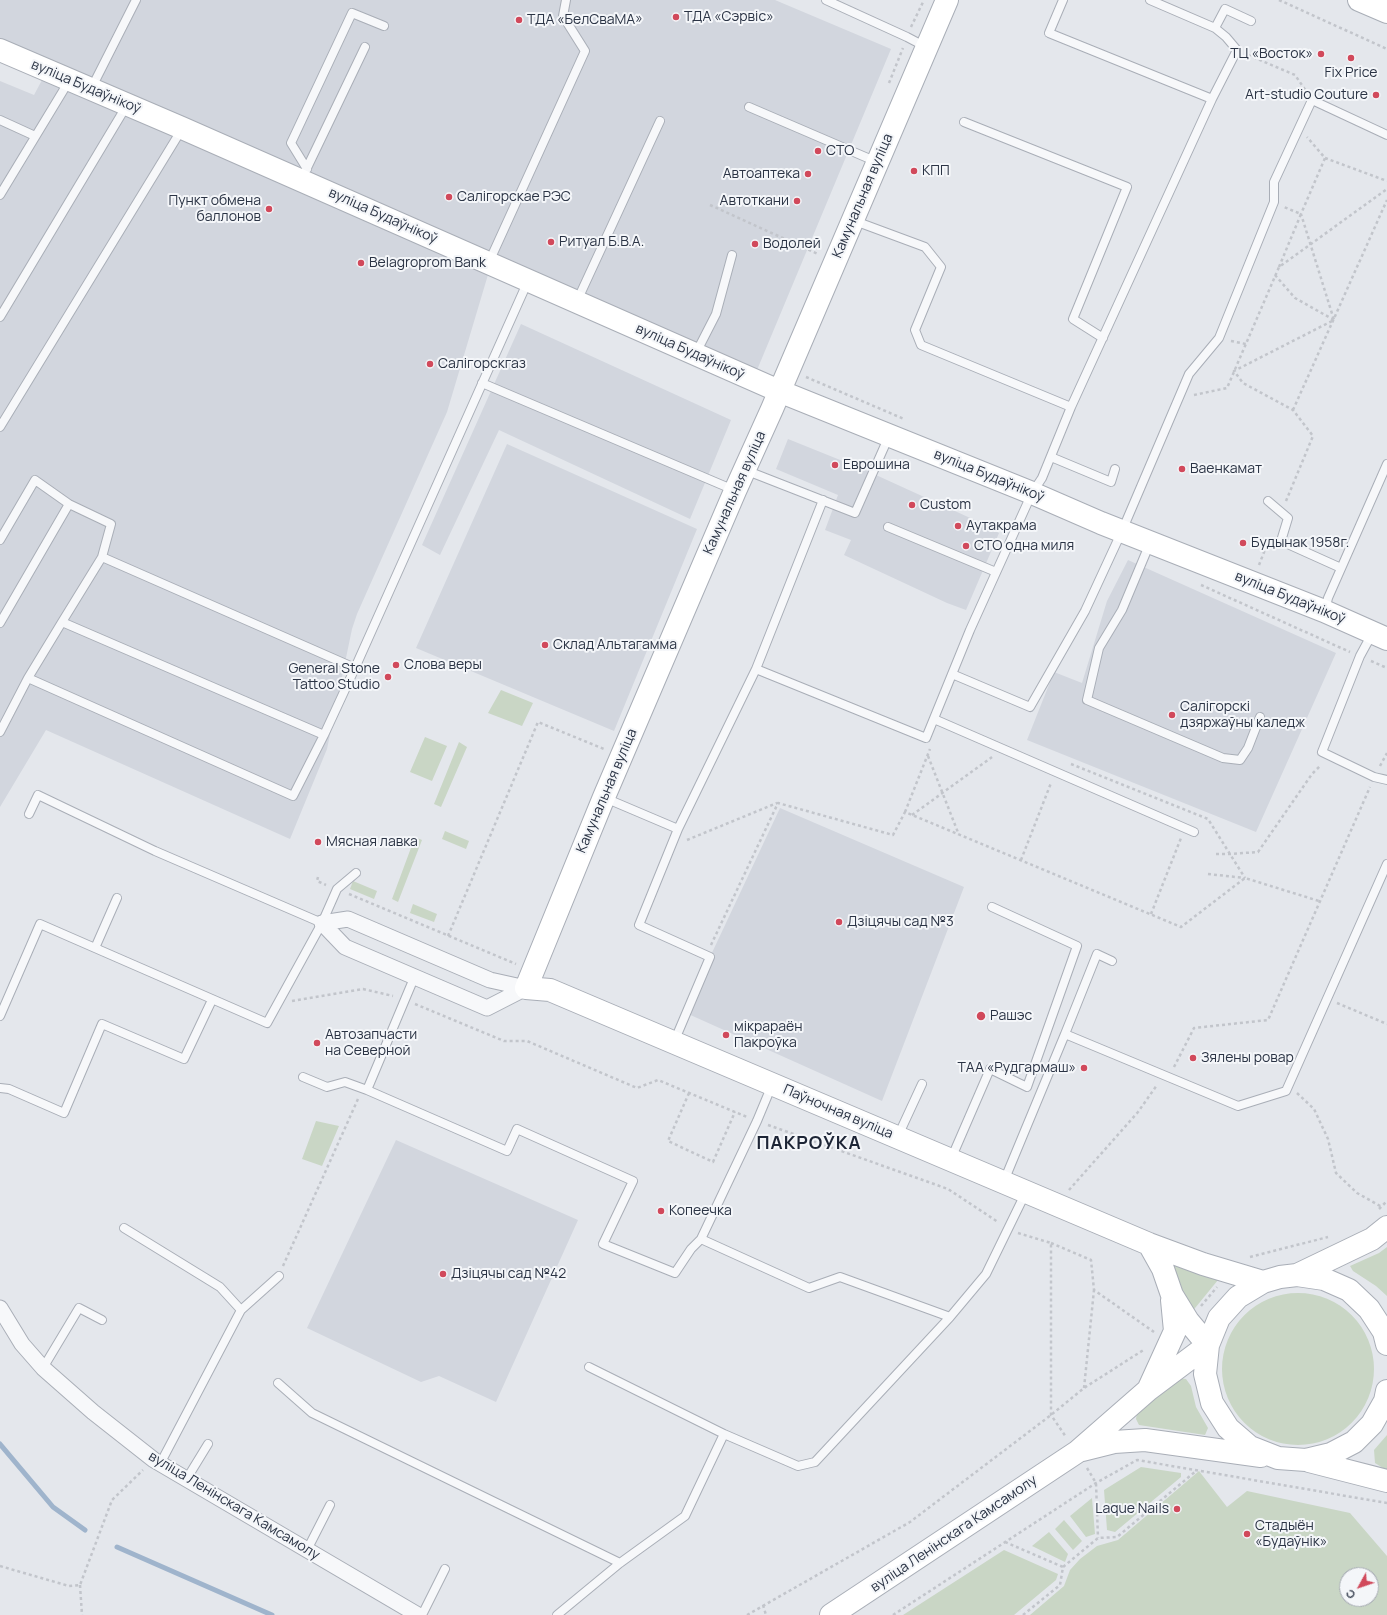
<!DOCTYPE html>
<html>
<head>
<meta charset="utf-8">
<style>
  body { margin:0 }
  #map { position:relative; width:1387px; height:1615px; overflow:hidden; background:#e4e7ec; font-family:Manrope,sans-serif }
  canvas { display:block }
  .north { position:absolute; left:1339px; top:1567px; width:40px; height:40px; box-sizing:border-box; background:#f4f6f9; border:1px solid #a4a8b1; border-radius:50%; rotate:230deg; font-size:11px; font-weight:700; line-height:16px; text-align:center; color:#2b3445 }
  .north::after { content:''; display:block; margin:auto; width:14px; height:18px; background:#d1495b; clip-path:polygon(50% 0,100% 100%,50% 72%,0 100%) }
</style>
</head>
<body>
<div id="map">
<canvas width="1387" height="1615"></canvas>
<div class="north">С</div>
</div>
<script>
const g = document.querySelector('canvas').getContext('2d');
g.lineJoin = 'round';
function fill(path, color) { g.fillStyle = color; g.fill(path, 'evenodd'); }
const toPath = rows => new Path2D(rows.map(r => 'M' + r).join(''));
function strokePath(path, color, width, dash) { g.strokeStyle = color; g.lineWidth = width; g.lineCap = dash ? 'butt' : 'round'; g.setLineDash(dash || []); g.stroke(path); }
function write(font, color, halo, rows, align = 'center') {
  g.font = font + ' Manrope,sans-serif'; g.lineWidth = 4; g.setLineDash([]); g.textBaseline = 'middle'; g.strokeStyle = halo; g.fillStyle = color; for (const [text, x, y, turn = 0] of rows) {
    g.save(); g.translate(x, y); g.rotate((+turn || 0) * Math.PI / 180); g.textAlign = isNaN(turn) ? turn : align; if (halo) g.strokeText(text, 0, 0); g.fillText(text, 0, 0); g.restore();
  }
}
fill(toPath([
  [0,0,775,0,891,49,757,370,0,43],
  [42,80,490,268,447,412,357,614,352,629,327,749,290,839,46,730,0,807,0,81,34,95],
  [521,324,731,420,690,519,499,430,440,555,422,545],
  [788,439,865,470,979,522,999,533,966,610,947,603,844,555,851,540,825,530,838,495,776,469],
  [507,444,697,529,614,731,416,648],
  [1128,560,1336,653,1256,832,1027,740,1054,672,1082,683,1107,601],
  [780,808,964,887,882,1101,686,1013,710,957],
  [396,1140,578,1220,496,1402,439,1376,421,1382,307,1328]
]), '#d2d6de');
fill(toPath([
  [501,690,533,703,522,726,488,713],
  [425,737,447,746,432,781,410,772],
  [459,742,467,747,441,807,434,804],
  [445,831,469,841,466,849,442,839],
  [415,837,422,840,398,902,392,899],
  [353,881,377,891,374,899,350,889],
  [413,904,437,914,434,922,410,913],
  [316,1121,339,1126,322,1166,302,1159],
  [1387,1247,1387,1296,1376,1286,1353,1271,1350,1266,1379,1253],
  [1172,1263,1218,1280,1191,1313,1172,1270],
  '1222 1369a76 76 0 1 1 152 0a76 76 0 1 1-152 0Z',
  [1178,1378,1186,1379,1191,1386,1196,1407,1208,1428,1205,1435,1139,1425,1136,1419,1137,1413],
  [1387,1435,1387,1469,1383,1468,1375,1463,1374,1450],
  [1141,1467,1181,1473,1181,1477,1115,1532,1107,1530,1104,1490],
  [1199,1471,1227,1507,1247,1491,1350,1513,1387,1556,1387,1615,1030,1615,1064,1586,1070,1570,1080,1559,1097,1546,1118,1540],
  [1347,1575,1371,1575,1371,1599,1347,1599],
  [1092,1498,1095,1534,1086,1537,1070,1516],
  [1064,1520,1082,1541,1073,1550,1055,1529],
  [1049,1532,1068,1554,1065,1562,1032,1546],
  [1004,1550,1058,1574,1056,1580,1014,1615,903,1615]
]), '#c9d6c5');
strokePath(toPath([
  [0,1444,53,1507,85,1530],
  [117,1547,272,1615]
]), '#9fb4cc', 5);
const lane = toPath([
  [826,0,907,37,926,47],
  [1063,0,1049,33,1212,99],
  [1215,28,1225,9,1251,21],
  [91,89,136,0],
  [749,107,877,162],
  [0,120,35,136],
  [964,122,1127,187,1073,319,1103,338],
  [307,169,291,143,352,13,384,26],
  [305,172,365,47],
  [0,195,69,81],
  [489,262,585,51,563,16,566,0],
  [577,301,660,121],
  [0,317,127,105],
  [696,353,716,314,732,255],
  [482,383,734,490],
  [1071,407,1212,99,1237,50,1226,37,1215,28,1150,0],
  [0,427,182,129],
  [1051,457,1111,482,1115,469],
  [745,470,855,513,889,436],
  [823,500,756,669,926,738,970,630,1032,493,1042,478,1071,407,921,345,915,330,941,267,925,247,863,224,854,219],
  [1268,501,1288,518,1281,541,1341,568],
  [888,527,996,572],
  [0,540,35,480,69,504,111,524,102,557,62,622,324,735],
  [1150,543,1122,610,1099,648,1087,700,1223,758,1240,760,1248,748,1260,717],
  [102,557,355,668,528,281],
  [1325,610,1328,598,1387,464],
  [0,623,69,504],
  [1372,634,1360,656,1322,752,1374,777,1387,780],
  [952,674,1030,707,1085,611,1122,531,1189,374,1219,338,1274,202,1274,182,1312,100,1387,135],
  [28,678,62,622],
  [934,719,1194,832],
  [0,732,28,678,293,796,324,735,355,668],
  [605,798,678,829,756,669],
  [29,814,38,795,155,851,322,923],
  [95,948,267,1023,322,923,337,889,356,873],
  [1112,961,1097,954,1065,1034,1238,1106,1286,1091,1387,864],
  [414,978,367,1090,507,1151,517,1129,633,1181,603,1244,675,1273,691,1249,701,1239,757,1121,772,1085],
  [0,1016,40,924,95,948,117,898],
  [674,1042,710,957,639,925,678,829],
  [303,1077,327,1087,345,1082,367,1090],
  [0,1088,9,1089,64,1113,102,1024,184,1059,212,1000],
  [898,1136,922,1084],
  [951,1159,990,1069,1027,1087,1077,946,992,907],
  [1004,1181,1065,1034],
  [124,1228,220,1287,241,1310],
  [701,1239,809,1288,840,1277,950,1317],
  [589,1367,724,1434,798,1466,815,1462,950,1317,986,1274,1026,1192],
  [43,1368,79,1308,102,1320],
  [278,1383,312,1413,620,1563],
  [160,1464,241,1310,279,1276],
  [186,1480,208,1444],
  [307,1550,330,1505],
  [422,1615,445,1569],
  [557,1615,620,1563,685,1516,724,1434]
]);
const street = toPath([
  [322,923,345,947,487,1008,526,988],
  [322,923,348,919,490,980,526,988],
  [0,1308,22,1344,43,1368,93,1412,154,1460,418,1615]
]);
const secondary = toPath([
  [947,0,772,409,735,491,604,797,526,988,550,990,1149,1244,1203,1264,1263,1282],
  [1359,0,1387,12],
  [0,50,182,128,779,391,1032,493,1101,523,1324,611,1387,639],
  [1149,1244,1163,1269,1172,1295,1188,1321,1208,1345],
  [1297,1275,1372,1239,1387,1227],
  [1387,1344,1384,1332,1369,1309,1349,1290,1324,1279,1297,1275,1280,1277,1263,1282,1238,1297,1219,1318,1208,1345,1205,1374,1212,1403,1228,1428,1250,1447,1278,1458,1306,1460,1331,1454,1354,1442,1372,1424,1385,1401,1387,1391],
  [1149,1388,1175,1331,1172,1300],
  [1082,1450,1114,1442,1145,1440,1261,1456],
  [1309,1461,1387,1481],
  [831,1615,1077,1452,1148,1390,1208,1345]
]);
strokePath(lane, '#a9aeb7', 10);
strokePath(street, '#a9aeb7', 17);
strokePath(secondary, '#a9aeb7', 24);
strokePath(toPath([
  [1279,0,1387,49],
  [911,27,924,0],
  [1248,55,1295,75,1306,91],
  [889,83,903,48],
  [1325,158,1387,181],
  [710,205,818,254],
  [1279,267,1301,214,1284,207],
  [1275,275,1295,298,1334,320],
  [1231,341,1246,344],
  [806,377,904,419],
  [1194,395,1227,388,1279,267,1387,189],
  [1293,410,1387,200],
  [1286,501,1313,436,1293,410,1243,383,1234,371,1334,320,1301,214,1325,158,1307,137],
  [1259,565,1268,542],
  [1201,585,1350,652],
  [1371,661,1387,668],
  [928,756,959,835],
  [1071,764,1208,819,1245,878],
  [1380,766,1387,753],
  [905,812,930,749],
  [912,815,992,757],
  [687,840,777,803],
  [1216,854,1230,854,1258,852,1312,774,1321,765],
  [1021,860,1051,783],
  [1208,874,1245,878],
  [318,877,317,881,326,885],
  [349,894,516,964],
  [1151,914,1181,838],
  [448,936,538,722,604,749],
  [711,945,778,803,893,835,905,812,1181,927,1245,878,1319,901],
  [292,1001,363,989,393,996],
  [1337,1003,1387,1024],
  [415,1004,504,1041,527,1041,637,1088,658,1080,747,1117],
  [1174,1067,1194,1028,1268,1020,1370,787],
  [689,1093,668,1141,713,1162,735,1112],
  [1297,1093,1314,1109,1328,1139,1336,1173,1357,1193,1382,1207],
  [768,1125,948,1189,998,1222],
  [1069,1190,1138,1112,1157,1085],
  [1379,1209,1387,1201],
  [1018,1233,1051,1243,1051,1415,1066,1437],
  [1051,1243,1091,1260,1094,1290,1154,1332],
  [1250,1257,1328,1237],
  [283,1266,358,1099],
  [1201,1306,1217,1287],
  [1084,1388,1094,1290],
  [1087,1468,1096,1483,1098,1538],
  [1005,1542,1063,1567],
  [0,1566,69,1586,80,1585,112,1500,143,1470],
  [80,1585,82,1615],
  [763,1605,766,1615],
  [747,1615,910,1522,1051,1415,1084,1388,1145,1349],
  [893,1615,1096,1483,1137,1460,1387,1503],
  [1023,1615,1060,1585,1063,1567,1098,1538,1117,1537,1196,1471]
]), '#c2c5cb', 2.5, [3, 3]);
strokePath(lane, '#f7f8fa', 8);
strokePath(street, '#f7f8fa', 15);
strokePath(secondary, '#fff', 22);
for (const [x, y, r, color] of [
  [676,17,4,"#d1495b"],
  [519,20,4,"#d1495b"],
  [1321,54,4,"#d1495b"],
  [1351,58,4,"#d1495b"],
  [1376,95,4,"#d1495b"],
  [818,151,4,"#d1495b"],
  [914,171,4,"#d1495b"],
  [808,174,4,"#d1495b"],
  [449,197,4,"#d1495b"],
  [797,201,4,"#d1495b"],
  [269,209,4,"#d1495b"],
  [551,242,4,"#d1495b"],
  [755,244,4,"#d1495b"],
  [361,263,4,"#d1495b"],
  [430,364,4,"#d1495b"],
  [835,465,4,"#d1495b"],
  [1182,469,4,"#d1495b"],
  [912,505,4,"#d1495b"],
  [958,526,4,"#d1495b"],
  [1243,543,4,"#d1495b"],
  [966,546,4,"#d1495b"],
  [545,645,4,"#d1495b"],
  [396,665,4,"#d1495b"],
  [388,677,4,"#d1495b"],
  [1172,715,4,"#d1495b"],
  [318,842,4,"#d1495b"],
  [839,922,4,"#d1495b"],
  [981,1016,5,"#d1495b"],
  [726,1035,4,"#d1495b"],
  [317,1043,4,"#d1495b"],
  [1193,1058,4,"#d1495b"],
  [1084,1068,4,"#d1495b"],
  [661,1211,4,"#d1495b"],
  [443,1274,4,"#d1495b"],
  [1177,1509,4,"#d1495b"],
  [1247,1534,4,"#d1495b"]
]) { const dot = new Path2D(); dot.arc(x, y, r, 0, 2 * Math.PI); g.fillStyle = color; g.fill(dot); strokePath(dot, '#f4f6f9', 1.5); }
write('14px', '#2b3445', '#f4f6f9', [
  ["ТДА «Сэрвіс»",684,17],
  ["ТДА «БелСваМА»",527,20],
  ["ТЦ «Восток»",1313,54,"right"],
  ["Fix Price",1351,73,"center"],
  ["Art-studio Couture",1368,95,"right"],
  ["СТО",826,151],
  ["КПП",922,171],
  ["Автоаптека",800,174,"right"],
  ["Салігорскае РЭС",457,197],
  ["Пункт обмена",261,201,"right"],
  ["баллонов",261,217,"right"],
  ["Автоткани",789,201,"right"],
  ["Ритуал Б.В.А.",559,242],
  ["Водолей",763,244],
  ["Belagroprom Bank",369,263],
  ["Салігорскгаз",438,364],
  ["Еврошина",843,465],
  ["Ваенкамат",1190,469],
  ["Custom",920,505],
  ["Аутакрама",966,526],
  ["Будынак 1958г.",1251,543],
  ["СТО одна миля",974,546],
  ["Склад Альтагамма",553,645],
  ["Слова веры",404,665],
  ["General Stone",380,669,"right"],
  ["Tattoo Studio",380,685,"right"],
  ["Салігорскі",1180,707],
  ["дзяржаўны каледж",1180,723],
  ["Мясная лавка",326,842],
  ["Дзіцячы сад №3",847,922],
  ["Рашэс",990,1016],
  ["мікрараён",734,1027],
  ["Пакроўка",734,1043],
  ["Автозапчасти",325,1035],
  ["на Северной",325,1051],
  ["Зялены ровар",1201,1058],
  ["ТАА «Рудгармаш»",1076,1068,"right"],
  ["Копеечка",669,1211],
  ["Дзіцячы сад №42",451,1274],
  ["Laque Nails",1169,1509,"right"],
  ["Стадыён",1255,1526],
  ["«Будаўнік»",1255,1542]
], 'left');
write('14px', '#2b3445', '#f4f6f9', [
  ["вуліца Будаўнікоў",86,87,23],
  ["Камунальная вуліца",863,196,-67],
  ["вуліца Будаўнікоў",383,216,24],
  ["вуліца Будаўнікоў",690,352,24],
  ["вуліца Будаўнікоў",989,476,22],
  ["Камунальная вуліца",735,493,-66],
  ["вуліца Будаўнікоў",1290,598,22],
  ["Камунальная вуліца",607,791,-67],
  ["Паўночная вуліца",838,1112,23],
  ["вуліца Ленінскага Камсамолу",234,1506,31],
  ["вуліца Ленінскага Камсамолу",954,1534,-34]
]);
g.letterSpacing = '1px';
write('bold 18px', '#1d2536', '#f4f6f9', [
  ["ПАКРОЎКА",809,1144]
]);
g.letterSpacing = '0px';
</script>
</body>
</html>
